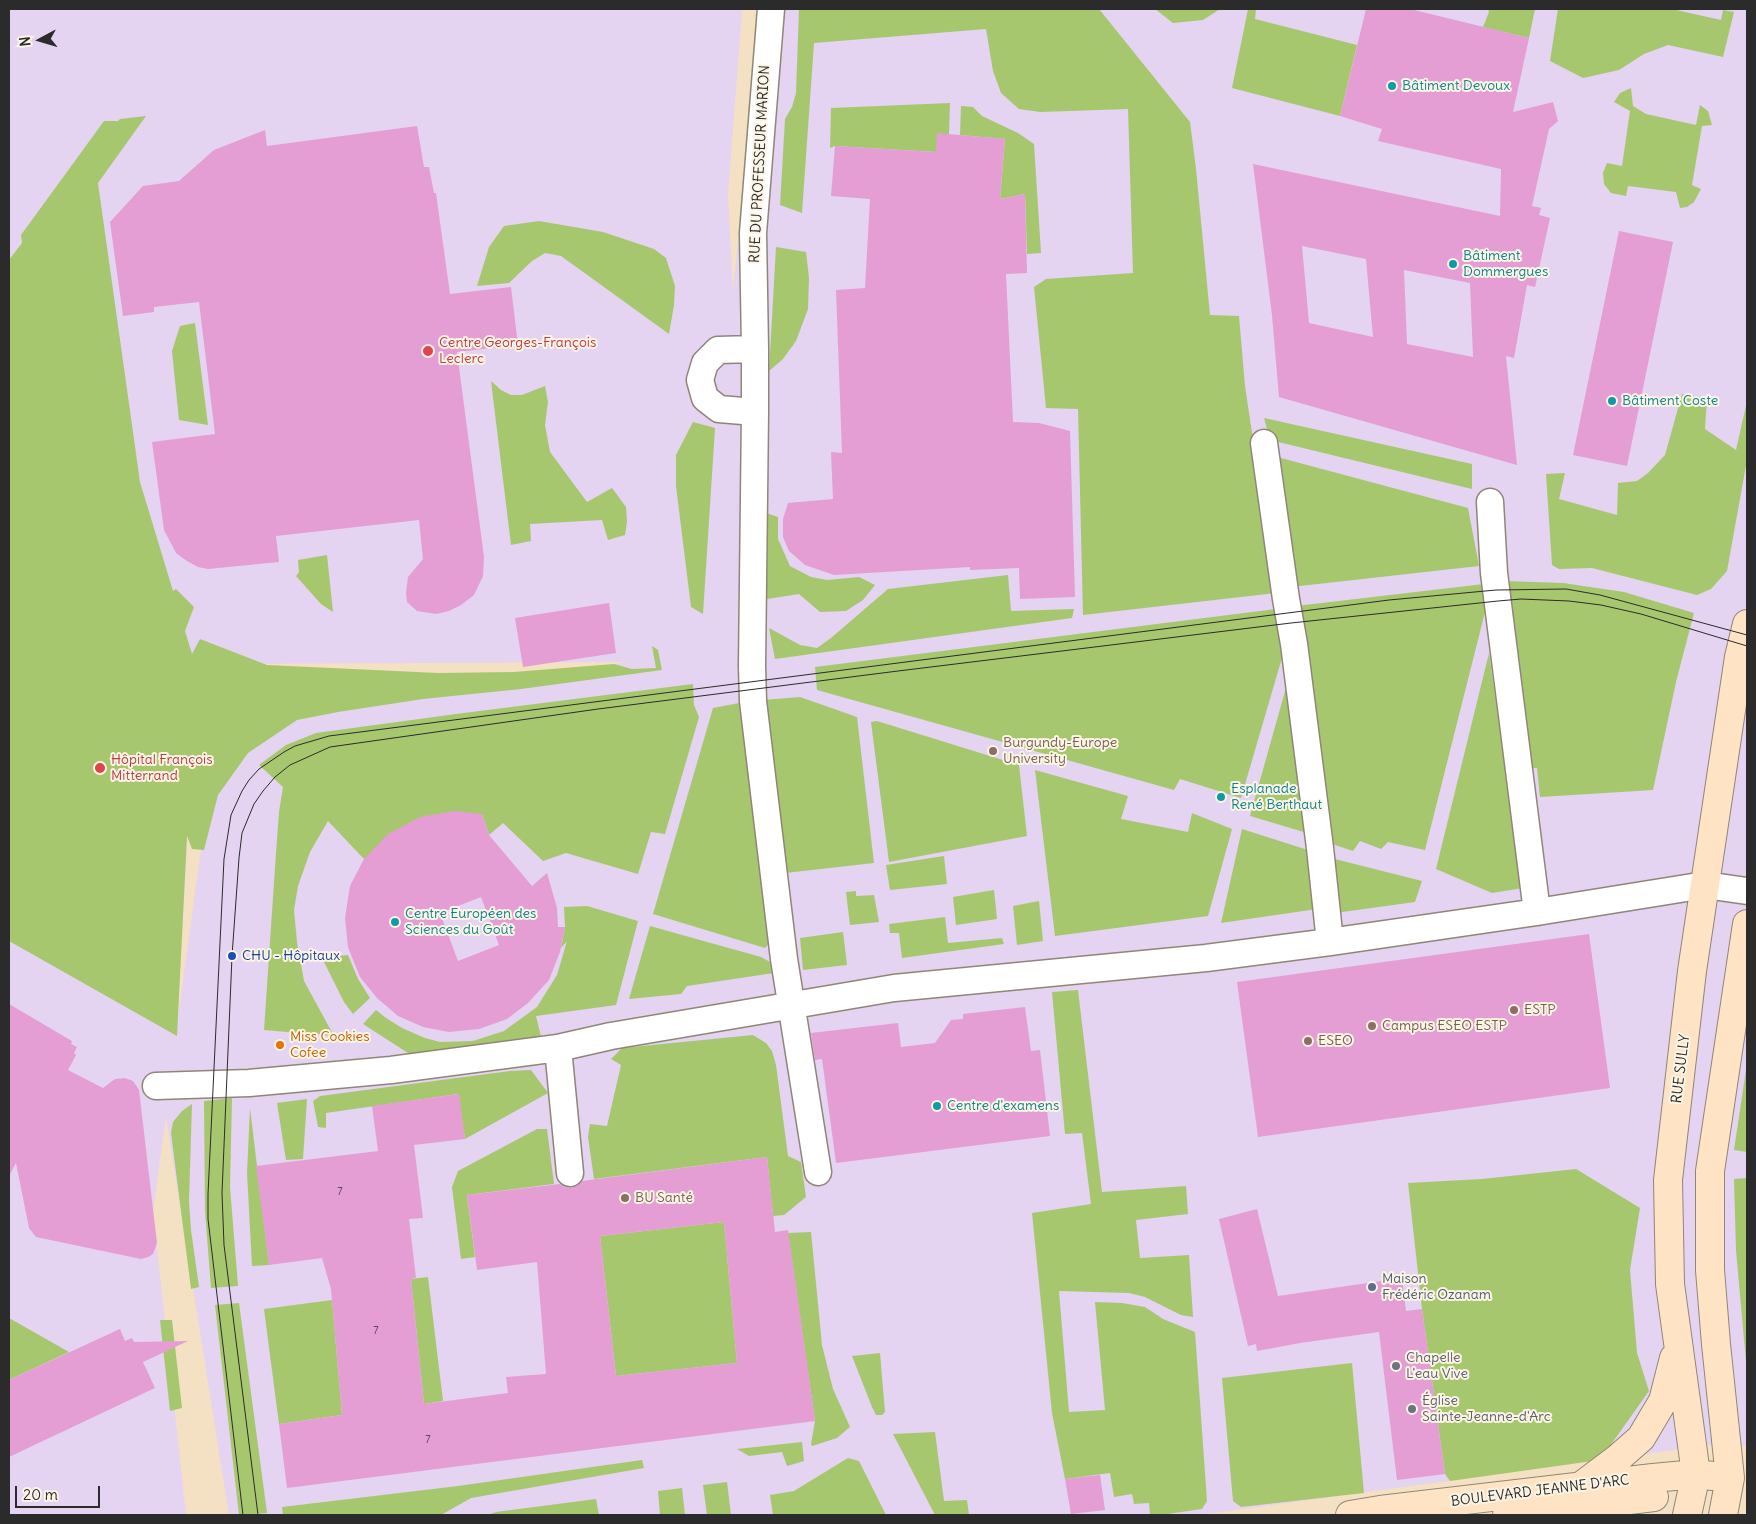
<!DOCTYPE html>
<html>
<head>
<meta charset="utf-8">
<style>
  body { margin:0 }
  #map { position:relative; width:1756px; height:1524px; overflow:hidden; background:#f4e0c3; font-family:Delius,sans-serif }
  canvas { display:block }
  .frame { position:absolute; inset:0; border:10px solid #2b2b2b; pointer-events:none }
  .north { position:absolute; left:15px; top:15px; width:50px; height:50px; -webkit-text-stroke:4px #fcf5e5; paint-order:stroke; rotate:264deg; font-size:14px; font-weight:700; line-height:20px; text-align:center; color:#2b2b2b }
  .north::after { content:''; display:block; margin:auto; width:18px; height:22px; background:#2b2b2b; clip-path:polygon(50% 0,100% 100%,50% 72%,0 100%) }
  .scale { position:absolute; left:15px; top:1486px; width:85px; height:22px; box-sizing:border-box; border:2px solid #2b2b2b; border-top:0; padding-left:6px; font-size:15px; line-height:18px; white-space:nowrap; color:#2b2b2b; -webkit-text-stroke:4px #fcf5e5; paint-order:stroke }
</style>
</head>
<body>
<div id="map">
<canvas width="1756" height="1524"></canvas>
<div class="frame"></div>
<div class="north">N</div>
<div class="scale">20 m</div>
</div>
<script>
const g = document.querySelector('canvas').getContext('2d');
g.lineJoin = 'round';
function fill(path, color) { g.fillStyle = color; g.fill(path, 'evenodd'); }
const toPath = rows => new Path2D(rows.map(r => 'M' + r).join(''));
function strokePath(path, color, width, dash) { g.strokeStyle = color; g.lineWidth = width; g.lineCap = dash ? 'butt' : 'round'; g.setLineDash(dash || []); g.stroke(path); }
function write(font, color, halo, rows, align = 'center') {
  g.font = font + ' Delius,sans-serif'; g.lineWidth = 4; g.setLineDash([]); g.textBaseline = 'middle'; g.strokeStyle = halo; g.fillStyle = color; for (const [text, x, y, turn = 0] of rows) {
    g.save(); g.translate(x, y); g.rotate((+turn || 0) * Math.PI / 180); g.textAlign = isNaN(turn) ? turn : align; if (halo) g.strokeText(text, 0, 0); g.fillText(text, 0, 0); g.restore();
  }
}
fill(toPath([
  [9,9,742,9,728,195,733,293,760,9,1747,9,1747,1447,1732,1442,1199,1515,229,1515,166,1117,153,1211,186,1515,9,1515],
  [629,662,268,720,210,783,177,1025,197,664]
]), '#e4d3f1');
fill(toPath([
  [799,9,1099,9,1190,122,1196,169,1210,315,1239,316,1245,386,1276,593,1083,615,1078,409,1046,408,1034,287,1046,279,1133,273,1128,109,1040,112,1019,109,1001,93,993,71,986,29,814,43,802,213,780,205,785,119,792,107,796,93],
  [1155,9,1220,9,1203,20,1173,23],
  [1248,9,1256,9,1255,19,1357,45,1340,116,1232,88],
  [1488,9,1535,9,1529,38,1483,27,1489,12],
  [1558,9,1672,9,1721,20,1723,10,1734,12,1723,57,1668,45,1644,54,1619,70,1583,78,1550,61],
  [1631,88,1633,106,1646,114,1696,125,1700,105,1708,111,1712,125,1702,126,1692,185,1701,189,1694,202,1687,207,1680,208,1676,192,1628,186,1626,196,1611,193,1604,184,1603,173,1607,163,1622,166,1630,111,1614,102,1620,93],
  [950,103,949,134,936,152,835,146,830,148,831,108],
  [961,106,973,107,982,116,1018,133,1034,144,1041,253,1027,254,1025,194,1000,199,1005,139,960,135],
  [146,116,98,183,140,482,173,591,176,589,194,607,185,631,192,654,200,639,267,665,438,673,514,672,614,664,632,669,656,668,652,646,658,650,662,670,521,689,423,699,338,712,297,720,248,753,218,795,204,850,192,849,187,836,177,1036,9,941,9,260,22,243,21,235,104,121,118,121,120,119],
  [539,221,603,232,654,249,666,258,675,286,674,305,669,334,561,256,545,253,532,261,509,283,477,286,489,247,504,226],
  [776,247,806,252,809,278,808,309,796,341,783,359,769,371],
  [195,323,208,425,179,420,172,351,180,326],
  [491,381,501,390,511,395,522,395,545,386,548,402,545,425,550,452,587,502,612,488,626,507,627,522,625,535,608,540,602,520,530,524,531,541,511,545],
  [1682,394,1707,398,1705,429,1736,450,1747,401,1747,460,1727,571,1711,589,1697,595,1592,568,1559,569,1552,565,1546,474,1565,473,1559,499,1617,515,1618,483,1637,481,1648,473,1665,455],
  [1264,418,1472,464,1472,489,1270,440],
  [693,422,715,428,703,614,691,607,676,486,676,455],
  [1266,454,1468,508,1479,566,1291,587],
  [760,511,778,517,778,539,790,566,811,577,827,580,859,577,875,585,863,600,846,611,820,612,799,594,761,600],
  [327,555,333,612,321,604,296,576,299,572,298,560],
  [1008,575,1011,611,1074,609,1072,618,775,659,769,628,800,645,817,648,831,638,888,589],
  [1504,581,1563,583,1624,592,1694,613,1676,682,1653,790,1540,797,1537,768,1528,768],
  [1484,584,1485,612,1425,850,1388,842,1381,849,1360,841,1353,851,1326,842,1296,606],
  [1276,609,1284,651,1241,798,1180,779,1174,790,817,690,815,667],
  [1489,653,1523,888,1492,893,1436,869],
  [1289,677,1307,833,1250,816],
  [693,684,694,705,699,717,665,834,651,832,638,874,566,853,543,861,503,823,489,835,482,814,364,859,328,821,310,852,298,886,294,910,297,942,304,981,334,1036,264,1030,276,853,279,812,283,787,259,765,286,745,316,733,456,714],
  [800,697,857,717,874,863,785,873,763,700],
  [739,703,771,941,765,948,653,914,713,708],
  [877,721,1019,765,1027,836,889,862,871,722],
  [1035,770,1128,796,1121,819,1188,832,1192,813,1232,829,1208,916,1055,936],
  [1242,829,1311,851,1317,909,1221,923],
  [944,856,947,884,890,890,886,865],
  [1327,857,1422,881,1415,902,1335,913],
  [994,890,997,919,956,925,953,897],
  [856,891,856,896,874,895,879,922,850,925,846,892],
  [1039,901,1043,941,1017,945,1013,906],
  [587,906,638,921,616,1005,536,1016,542,1041,411,1055,363,1024,376,1010,386,1018,402,1028,425,1038,440,1042,473,1041,504,1031,537,1007,557,975,567,941,561,948,565,927,564,907],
  [945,917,948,943,1002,938,1004,944,902,958,899,933,890,933,889,924],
  [650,926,761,957,772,963,774,973,687,986,681,994,629,999],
  [843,932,847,965,803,970,800,938],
  [348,955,358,979,370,998,353,1014,344,1002,322,958],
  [1078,990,1102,1192,1186,1186,1188,1214,1136,1220,1140,1258,1189,1255,1193,1317,1181,1315,1145,1297,1129,1293,1059,1291,1069,1412,1105,1410,1095,1302,1122,1303,1145,1307,1163,1319,1195,1332,1207,1501,1202,1509,1161,1515,1150,1515,1149,1503,1134,1504,1132,1494,1114,1497,1110,1473,1065,1479,1052,1413,1032,1213,1091,1204,1082,1133,1065,1134,1052,992],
  [753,1035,766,1043,772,1051,776,1065,788,1156,801,1162,806,1197,784,1215,773,1216,767,1157,594,1179,588,1137,590,1124,607,1126,621,1065,611,1059,622,1048],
  [1747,1063,1747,1152,1734,1150],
  [531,1070,548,1093,465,1139,458,1094,326,1113,326,1128,318,1127,313,1101,320,1096,510,1071],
  [232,1098,230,1187,238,1286,211,1288,205,1211,204,1101],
  [307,1099,303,1159,286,1160,277,1103],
  [192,1104,189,1201,191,1230,199,1287,191,1289,171,1133,173,1122,182,1111],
  [250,1108,269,1265,252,1266,247,1173],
  [537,1129,547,1129,554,1184,467,1195,475,1257,461,1259,452,1187,458,1171],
  [1576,1169,1640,1208,1630,1270,1637,1353,1649,1391,1600,1460,1450,1481,1445,1474,1422,1309,1408,1183,1482,1179],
  [1747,1178,1747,1373,1736,1250,1734,1179],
  [724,1222,737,1363,616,1376,600,1236],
  [811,1232,822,1345,833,1389,850,1427,837,1438,812,1446,811,1444,815,1421,788,1233],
  [428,1277,443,1401,424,1404,411,1279],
  [332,1300,342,1415,279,1424,264,1309],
  [239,1303,267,1513,239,1515,215,1305],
  [9,1318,69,1352,9,1380],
  [160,1320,172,1320,182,1408,170,1411],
  [880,1353,885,1412,882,1415,876,1415,872,1407,852,1356],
  [1352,1363,1364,1493,1241,1507,1233,1501,1222,1378],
  [935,1432,944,1501,967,1500,969,1515,935,1515,893,1434],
  [802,1442,804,1461,787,1466,782,1452,749,1456,737,1449],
  [848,1458,859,1461,886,1515,773,1515,770,1495,794,1491],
  [642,1460,644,1468,471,1498,441,1515,283,1515,282,1507,458,1486],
  [727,1482,731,1515,707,1515,703,1485],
  [682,1488,685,1515,660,1515,658,1491],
  [596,1499,599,1515,488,1515,496,1512]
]), '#a7c76f');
fill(toPath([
  [1366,9,1410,9,1529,38,1513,112,1553,102,1558,121,1549,129,1532,206,1541,208,1539,215,1550,218,1535,287,1527,285,1514,358,1506,356,1517,465,1279,397,1272,315,1253,164,1500,216,1501,169,1378,141,1382,129,1340,116],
  [1302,246,1366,259,1373,337,1309,323],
  [1404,270,1470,283,1473,357,1407,344],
  [417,126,424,167,429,167,434,193,436,193,450,294,511,287,518,345,457,352,484,557,483,576,474,595,461,605,449,611,436,614,417,611,407,602,406,593,408,577,423,559,419,520,276,536,279,562,208,569,198,567,187,561,176,553,164,530,152,442,215,434,199,302,154,307,154,312,123,316,110,222,143,186,179,181,214,150,265,130,267,146],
  [937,133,1005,139,1000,199,1025,194,1027,273,1006,274,1013,422,1039,423,1070,431,1075,597,1020,599,1019,568,970,570,970,567,834,575,805,565,789,551,783,537,783,519,788,503,833,499,831,452,842,453,836,290,865,288,870,199,831,196,835,146,936,152],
  [1619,231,1673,242,1627,466,1573,455],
  [609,603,616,653,523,667,515,618],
  [455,811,482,814,489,835,532,886,547,873,557,908,558,927,565,927,560,952,549,980,528,1003,507,1019,479,1029,449,1032,423,1027,398,1016,377,998,360,977,348,947,345,918,350,886,364,859,388,834,420,817],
  [481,897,499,945,458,961,440,913],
  [1589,934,1610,1088,1258,1137,1237,982],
  [9,1004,72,1041,71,1044,77,1047,74,1053,76,1055,68,1070,103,1088,115,1079,125,1078,133,1081,139,1090,157,1243,153,1254,148,1257,141,1259,36,1237,29,1228,16,1163,9,1176],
  [1025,1007,1031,1051,1040,1050,1050,1136,836,1163,822,1059,815,1060,811,1033,898,1023,901,1047,935,1043,951,1020,963,1019,963,1014],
  [459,1094,465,1139,414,1145,423,1218,409,1219,416,1278,411,1279,424,1404,508,1393,506,1377,546,1374,537,1262,477,1270,467,1195,560,1184,564,1187,572,1188,578,1185,582,1181,767,1157,775,1232,788,1230,815,1421,287,1488,279,1424,342,1415,331,1289,322,1258,269,1265,256,1166,378,1151,372,1106],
  [724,1222,737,1363,616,1376,600,1236],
  [1257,1209,1278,1296,1402,1278,1406,1311,1422,1309,1445,1474,1397,1480,1379,1332,1300,1343,1257,1351,1256,1344,1248,1346,1219,1219],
  [120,1329,125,1341,132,1338,134,1342,188,1341,143,1362,155,1388,9,1457,9,1380],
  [1100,1475,1105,1510,1071,1514,1065,1479]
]), '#e49ed4');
const street = toPath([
  [755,349,718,350,705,363,700,380,705,398,719,409,755,412,755,349,753,233,771,9],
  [755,412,752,666,753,701,784,959,818,1172],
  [1264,443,1286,599,1294,644,1320,848,1330,942],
  [1490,502,1494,573,1537,912],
  [558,1048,570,1173],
  [156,1086,249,1083,391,1070,558,1048,611,1036,894,988,1206,958,1330,942,1537,912,1705,885,1747,891]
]);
const secondary = toPath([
  [1581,1486,1617,1459,1641,1438,1663,1401,1674,1358],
  [1350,1515,1380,1510,1653,1478,1696,1474,1713,1476],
  [1507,1515,1654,1497],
  [1687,1515,1696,1474,1670,1284,1668,1180,1692,971,1739,657,1747,624],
  [1723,1515,1730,1478,1716,1344,1710,1270,1710,1171,1747,924]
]);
strokePath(street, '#908677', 29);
strokePath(secondary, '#908677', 30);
strokePath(street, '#fff', 26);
strokePath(secondary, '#fee4c5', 28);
strokePath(toPath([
  [243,1515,208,1219,208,1194,224,859,231,815,242,791,249,780,259,769,284,752,295,746,329,736,1389,600,1496,590,1566,589,1600,595,1747,635],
  [258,1515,224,1245,222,1193,232,956,239,858,242,833,254,804,263,791,275,777,290,765,330,747,598,709,898,671,1291,623,1498,601,1521,599,1569,601,1601,605,1641,614,1747,646]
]), '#2b2b2b', 1);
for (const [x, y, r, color] of [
  [1392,86,5,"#0f9aa8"],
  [1453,264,5,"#0f9aa8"],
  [428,351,6,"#e0444e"],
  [1612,401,5,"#0f9aa8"],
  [993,751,5,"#8d6e63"],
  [100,768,6,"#e0444e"],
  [1221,797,5,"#0f9aa8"],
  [395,922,5,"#0f9aa8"],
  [232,956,5,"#1a4fb4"],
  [1514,1010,5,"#8d6e63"],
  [1372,1026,5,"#8d6e63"],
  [1308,1041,5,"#8d6e63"],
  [280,1045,5,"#e8710a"],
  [937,1106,5,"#0f9aa8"],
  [625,1198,5,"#8d6e63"],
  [1372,1287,5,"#5c6f8a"],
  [1396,1366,5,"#6b7280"],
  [1412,1409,5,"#6b7280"]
]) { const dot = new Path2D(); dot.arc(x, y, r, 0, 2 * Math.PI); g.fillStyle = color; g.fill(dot); strokePath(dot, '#fcf5e5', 2); }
write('11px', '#594855', null, [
  ["7",340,1192],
  ["7",376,1331],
  ["7",428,1440]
]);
write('14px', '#0d838f', '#fcf5e5', [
  ["Bâtiment Devoux",1402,86],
  ["Bâtiment",1463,256],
  ["Dommergues",1463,272],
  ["Bâtiment Coste",1622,401],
  ["Esplanade",1231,789],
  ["René Berthaut",1231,805],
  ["Centre Européen des",405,914],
  ["Sciences du Goût",405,930],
  ["Centre d'examens",947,1106]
], 'left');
write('14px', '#2b2b2b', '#fcf5e5', [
  ["RUE DU PROFESSEUR MARION",760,164,-87],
  ["RUE SULLY",1681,1069,-83],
  ["BOULEVARD JEANNE D'ARC",1540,1491,-7]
]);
write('14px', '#be3a42', '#fcf5e5', [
  ["Centre Georges-François",439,343],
  ["Leclerc",439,359],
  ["Hôpital François",111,760],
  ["Mitterrand",111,776]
], 'left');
write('14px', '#785e54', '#fcf5e5', [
  ["Burgundy-Europe",1003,743],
  ["University",1003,759],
  ["ESTP",1524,1010],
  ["Campus ESEO ESTP",1382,1026],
  ["ESEO",1318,1041],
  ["BU Santé",635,1198]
], 'left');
write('14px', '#164399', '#fcf5e5', [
  ["CHU - Hôpitaux",242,956]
], 'left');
write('14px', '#c56008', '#fcf5e5', [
  ["Miss Cookies",290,1037],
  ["Cofee",290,1053]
], 'left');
write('14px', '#4e5e75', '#fcf5e5', [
  ["Maison",1382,1279],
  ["Frédéric Ozanam",1382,1295]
], 'left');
write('14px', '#5b616d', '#fcf5e5', [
  ["Chapelle",1406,1358],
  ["L'eau Vive",1406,1374],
  ["Église",1422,1401],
  ["Sainte-Jeanne-d'Arc",1422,1417]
], 'left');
</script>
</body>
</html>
